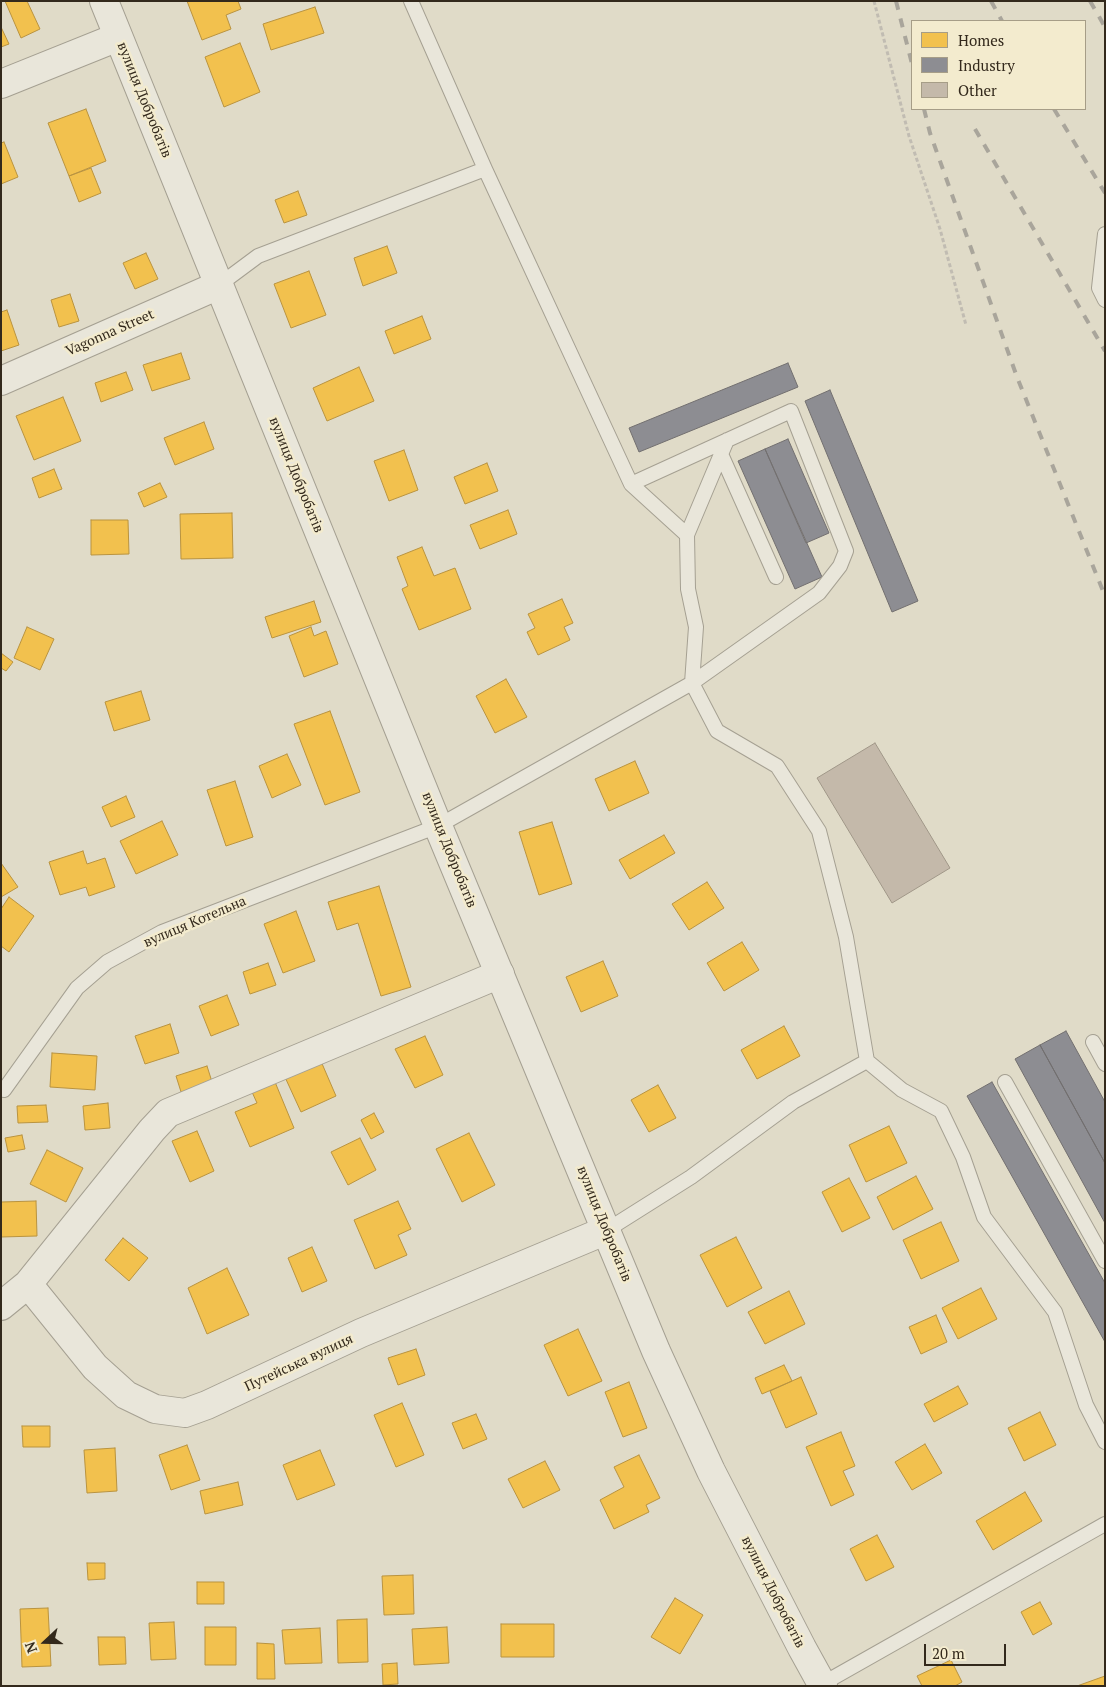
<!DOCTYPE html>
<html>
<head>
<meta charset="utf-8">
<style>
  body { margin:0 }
  #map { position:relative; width:1106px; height:1687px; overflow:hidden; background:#e0dbc8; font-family:"PT Serif",serif }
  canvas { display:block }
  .frame { position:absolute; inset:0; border:2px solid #33291c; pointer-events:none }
  .legend { position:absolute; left:911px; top:20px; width:175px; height:90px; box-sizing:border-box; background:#f3ebce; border:1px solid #a69d87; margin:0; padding:6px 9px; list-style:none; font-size:15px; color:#33291c }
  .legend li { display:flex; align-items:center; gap:10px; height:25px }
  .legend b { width:25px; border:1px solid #a69d87 }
  .north { position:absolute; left:20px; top:1617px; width:50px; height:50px; -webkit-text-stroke:4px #f3ebce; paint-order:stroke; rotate:249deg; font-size:14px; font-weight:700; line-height:20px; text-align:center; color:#33291c }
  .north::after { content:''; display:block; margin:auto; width:18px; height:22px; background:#33291c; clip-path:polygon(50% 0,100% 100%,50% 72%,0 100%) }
  .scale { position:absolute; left:924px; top:1644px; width:82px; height:22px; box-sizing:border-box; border:2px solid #33291c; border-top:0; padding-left:6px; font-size:15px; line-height:18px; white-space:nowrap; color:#33291c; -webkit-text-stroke:4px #f3ebce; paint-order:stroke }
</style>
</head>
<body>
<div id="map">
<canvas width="1106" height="1687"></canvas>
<div class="frame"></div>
<ul class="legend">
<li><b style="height:14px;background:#f2c14e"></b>Homes</li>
<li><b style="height:14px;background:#8d8d92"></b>Industry</li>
<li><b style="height:14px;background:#c4b9aa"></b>Other</li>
</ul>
<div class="north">N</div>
<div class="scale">20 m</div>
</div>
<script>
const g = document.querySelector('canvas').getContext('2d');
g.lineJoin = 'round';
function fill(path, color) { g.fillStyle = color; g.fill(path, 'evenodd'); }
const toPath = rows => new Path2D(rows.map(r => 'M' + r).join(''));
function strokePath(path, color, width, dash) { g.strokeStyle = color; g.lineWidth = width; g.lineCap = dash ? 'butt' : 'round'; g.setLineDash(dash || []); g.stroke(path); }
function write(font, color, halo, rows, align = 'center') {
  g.font = font + ' "PT Serif",serif'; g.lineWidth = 5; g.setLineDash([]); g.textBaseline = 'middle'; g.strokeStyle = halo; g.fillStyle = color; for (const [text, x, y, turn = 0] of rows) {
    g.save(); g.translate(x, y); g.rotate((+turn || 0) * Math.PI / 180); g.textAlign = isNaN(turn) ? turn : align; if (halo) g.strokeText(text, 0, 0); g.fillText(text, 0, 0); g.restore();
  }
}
const homes = toPath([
  [5,1,27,1,40,29,21,38,5,1],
  [187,1,238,1,241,9,226,15,231,29,202,40,187,1],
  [315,7,324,33,271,50,263,24,315,7],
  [1,27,9,44,1,47,1,27],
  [240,43,260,92,224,107,205,57,240,43],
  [86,109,106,161,69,176,48,123,86,109],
  [4,142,18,177,1,184,1,143,4,142],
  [91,168,101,193,79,202,69,176,91,168],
  [298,191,307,215,284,223,275,200,298,191],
  [387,246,397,273,363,286,354,258,387,246],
  [146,253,158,279,135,289,123,263,146,253],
  [309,271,326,315,291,328,274,284,309,271],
  [70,294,79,321,59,327,51,300,70,294],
  [7,310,19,345,1,351,1,312,7,310],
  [422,316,431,339,394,354,385,331,422,316],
  [181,353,190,379,152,391,143,365,181,353],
  [359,367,374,401,327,421,313,388,359,367],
  [126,372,133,390,101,402,95,383,126,372],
  [63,397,81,441,34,460,16,416,63,397],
  [204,422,214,449,175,465,164,438,204,422],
  [404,450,418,490,389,501,374,461,404,450],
  [487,463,498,491,465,504,454,477,487,463],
  [54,469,62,489,39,498,32,478,54,469],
  [160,483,167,497,144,507,138,493,160,483],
  [508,510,517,534,480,549,470,525,508,510],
  [232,513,233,558,181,559,180,514,232,513],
  [91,520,128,520,129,554,91,555,91,520],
  [422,547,434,576,455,568,471,609,419,630,402,589,408,586,397,557,422,547],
  [562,599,573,623,564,627,570,640,538,655,527,632,535,628,528,614,562,599],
  [314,601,321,622,272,638,265,617,314,601],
  [27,627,54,639,40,670,14,658,27,627],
  [311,627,314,636,326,631,338,664,304,677,289,636,311,627],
  [1,653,13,662,6,671,1,668,1,653],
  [506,679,527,717,495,733,476,696,506,679],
  [141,691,150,720,114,731,105,702,141,691],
  [330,711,360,792,325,805,294,724,330,711],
  [287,754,301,785,272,798,259,766,287,754],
  [635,761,649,793,609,811,595,779,635,761],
  [235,781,253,837,226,846,207,790,235,781],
  [126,796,135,817,111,827,102,807,126,796],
  [162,821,178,855,136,874,120,841,162,821],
  [552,822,572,884,539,895,519,832,552,822],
  [664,835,675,853,630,879,619,860,664,835],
  [83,851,87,864,105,858,115,887,89,896,86,887,60,895,49,862,83,851],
  [1,863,18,887,1,897,1,863],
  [707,882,724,908,689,930,672,904,707,882],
  [379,886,411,987,381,996,358,923,337,930,328,902,379,886],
  [9,897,34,916,9,952,1,946,1,909,9,897],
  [296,911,315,961,283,973,264,924,296,911],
  [742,942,759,970,724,991,707,963,742,942],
  [603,961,618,996,581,1012,566,977,603,961],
  [268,963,276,985,250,994,243,972,268,963],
  [227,995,239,1025,211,1036,199,1006,227,995],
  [170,1024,179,1053,145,1064,135,1036,170,1024],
  [784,1026,800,1056,757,1079,741,1050,784,1026],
  [425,1036,443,1075,415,1088,395,1049,425,1036],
  [52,1053,97,1056,95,1090,50,1087,52,1053],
  [320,1059,336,1096,301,1112,284,1075,320,1059],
  [207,1066,213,1085,182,1095,176,1076,207,1066],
  [275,1082,294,1128,250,1147,235,1112,257,1103,252,1092,275,1082],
  [658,1085,676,1118,649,1132,631,1100,658,1085],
  [108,1103,110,1128,85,1130,83,1106,108,1103],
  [46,1105,48,1122,18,1123,17,1106,46,1105],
  [374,1113,384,1132,371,1139,361,1120,374,1113],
  [889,1126,907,1163,866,1182,849,1145,889,1126],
  [197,1131,214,1171,190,1182,172,1141,197,1131],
  [469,1133,495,1185,462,1202,436,1149,469,1133],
  [22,1135,25,1149,8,1152,5,1138,22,1135],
  [360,1138,376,1170,348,1185,331,1152,360,1138],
  [47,1150,83,1168,66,1202,30,1184,47,1150],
  [916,1176,933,1209,893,1230,877,1197,916,1176],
  [849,1178,870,1218,842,1232,822,1192,849,1178],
  [36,1201,37,1236,1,1237,1,1202,36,1201],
  [398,1201,411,1229,398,1235,407,1255,375,1269,354,1220,398,1201],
  [941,1222,959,1261,921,1279,903,1240,941,1222],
  [736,1237,762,1288,727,1307,700,1255,736,1237],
  [123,1238,148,1258,129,1281,105,1260,123,1238],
  [312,1247,327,1281,302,1292,288,1258,312,1247],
  [227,1268,249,1315,207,1334,188,1288,227,1268],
  [981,1288,997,1319,958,1339,942,1308,981,1288],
  [789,1291,805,1324,765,1344,748,1312,789,1291],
  [936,1315,947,1342,921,1354,909,1327,936,1315],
  [578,1329,602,1381,568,1396,544,1345,578,1329],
  [416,1349,425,1375,398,1385,388,1358,416,1349],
  [784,1365,792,1381,762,1394,755,1378,784,1365],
  [801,1377,817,1414,786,1428,770,1391,801,1377],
  [629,1382,647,1428,623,1437,605,1392,629,1382],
  [958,1386,968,1404,934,1422,924,1404,958,1386],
  [402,1403,424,1455,396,1467,374,1415,402,1403],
  [1040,1412,1056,1445,1024,1461,1008,1428,1040,1412],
  [476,1414,487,1439,463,1449,452,1423,476,1414],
  [22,1426,50,1426,50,1447,23,1447,22,1426],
  [841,1432,855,1466,843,1471,854,1495,831,1506,806,1447,841,1432],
  [925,1444,942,1473,912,1490,895,1462,925,1444],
  [187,1445,200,1480,171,1490,159,1455,187,1445],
  [115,1448,117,1491,87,1493,84,1450,115,1448],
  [320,1450,335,1485,297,1500,283,1465,320,1450],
  [639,1455,660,1498,646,1505,649,1512,614,1529,600,1500,624,1487,614,1467,639,1455],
  [545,1461,560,1490,523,1508,508,1479,545,1461],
  [238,1482,243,1505,205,1514,200,1491,238,1482],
  [1025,1492,1042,1521,993,1550,976,1521,1025,1492],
  [877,1535,894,1567,866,1581,850,1549,877,1535],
  [87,1563,105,1563,105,1579,88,1580,87,1563],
  [413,1575,414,1614,384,1615,382,1576,413,1575],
  [197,1582,224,1582,224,1604,197,1604,197,1582],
  [675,1598,703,1615,680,1654,651,1637,675,1598],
  [1040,1602,1052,1624,1033,1635,1021,1612,1040,1602],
  [48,1608,51,1666,22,1667,20,1609,48,1608],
  [367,1619,368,1662,338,1663,337,1620,367,1619],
  [174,1622,176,1659,151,1660,149,1623,174,1622],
  [501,1624,554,1624,554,1657,501,1657,501,1624],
  [205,1627,236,1627,236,1665,205,1665,205,1627],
  [447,1627,449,1663,414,1665,412,1629,447,1627],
  [320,1628,322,1663,285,1664,282,1630,320,1628],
  [98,1637,125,1637,126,1664,99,1665,98,1637],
  [257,1643,274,1644,275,1679,257,1679,257,1643],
  [951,1660,962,1682,955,1686,922,1686,917,1676,951,1660],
  [397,1663,398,1684,383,1685,382,1664,397,1663],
  [1105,1676,1105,1686,1077,1686,1105,1676]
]);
fill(homes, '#f2c14e');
strokePath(homes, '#b9933f', 1);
const industry = toPath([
  [788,363,798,387,639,452,629,428,788,363],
  [830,390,918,601,892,612,805,401,830,390],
  [788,439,829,533,806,543,765,449,788,439],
  [765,449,822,577,795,589,738,461,765,449],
  [1066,1031,1105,1102,1105,1163,1040,1045,1066,1031],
  [1040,1045,1105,1163,1105,1223,1015,1059,1040,1045],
  [992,1082,1105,1283,1105,1342,967,1096,992,1082]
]);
fill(industry, '#8d8d92');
strokePath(industry, '#726f6f', 1);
const building = toPath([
  [875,743,950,868,892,903,817,778,875,743]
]);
fill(building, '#c4b9aa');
strokePath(building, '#a09788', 1);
const service = toPath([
  [411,1,485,169,631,484,687,535],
  [1105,234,1099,288,1105,300],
  [219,285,258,256,485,169],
  [727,440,687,535,688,589,696,627,692,683,717,731,777,766,819,831,846,937,867,1061],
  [721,454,776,577],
  [1093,1042,1105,1064],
  [867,1061,902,1090,941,1111,963,1157,984,1217,1055,1312,1086,1405,1105,1442],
  [1005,1082,1105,1261],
  [4,1090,77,988,107,962,162,932,438,826,692,683,819,593,840,566,846,551,791,411,631,484],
  [607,1230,691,1177,793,1102,867,1061],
  [822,1684,1105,1524]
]);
const minor = toPath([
  [1,84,118,37],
  [1,381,219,285],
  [28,1284,95,1367,126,1395,155,1409,185,1413,207,1405,361,1333,607,1230],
  [1,1306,28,1284,152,1130,168,1113,500,974]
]);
const tertiary = toPath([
  [104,1,438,826,656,1351,711,1471,802,1648,823,1686]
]);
strokePath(service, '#a5a092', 16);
strokePath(minor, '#a5a092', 30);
strokePath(tertiary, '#a5a092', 30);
strokePath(toPath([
  [874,1,909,136,940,229,966,325]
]), '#c1bcb2', 3, [4, 2.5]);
strokePath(service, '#e9e6da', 14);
strokePath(minor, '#e9e6da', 28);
strokePath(tertiary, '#e9e6da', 28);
strokePath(toPath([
  [896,1,912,64],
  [991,1,1002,21],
  [1090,1,1105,27],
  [924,109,930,133,1017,377,1105,596],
  [1054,109,1105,193],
  [975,129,1105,351]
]), '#a9a59b', 4, [9, 9]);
write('14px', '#33291c', '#f3ebce', [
  ["вулиця Добробатів",144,100,68],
  ["Vagonna Street",110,333,-24],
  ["вулиця Добробатів",296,475,68],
  ["вулиця Добробатів",449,850,68],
  ["вулиця Котельна",195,922,-23],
  ["вулиця Добробатів",604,1224,68],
  ["Путейська вулиця",299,1363,-25],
  ["вулиця Добробатів",773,1592,63]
]);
</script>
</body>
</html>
